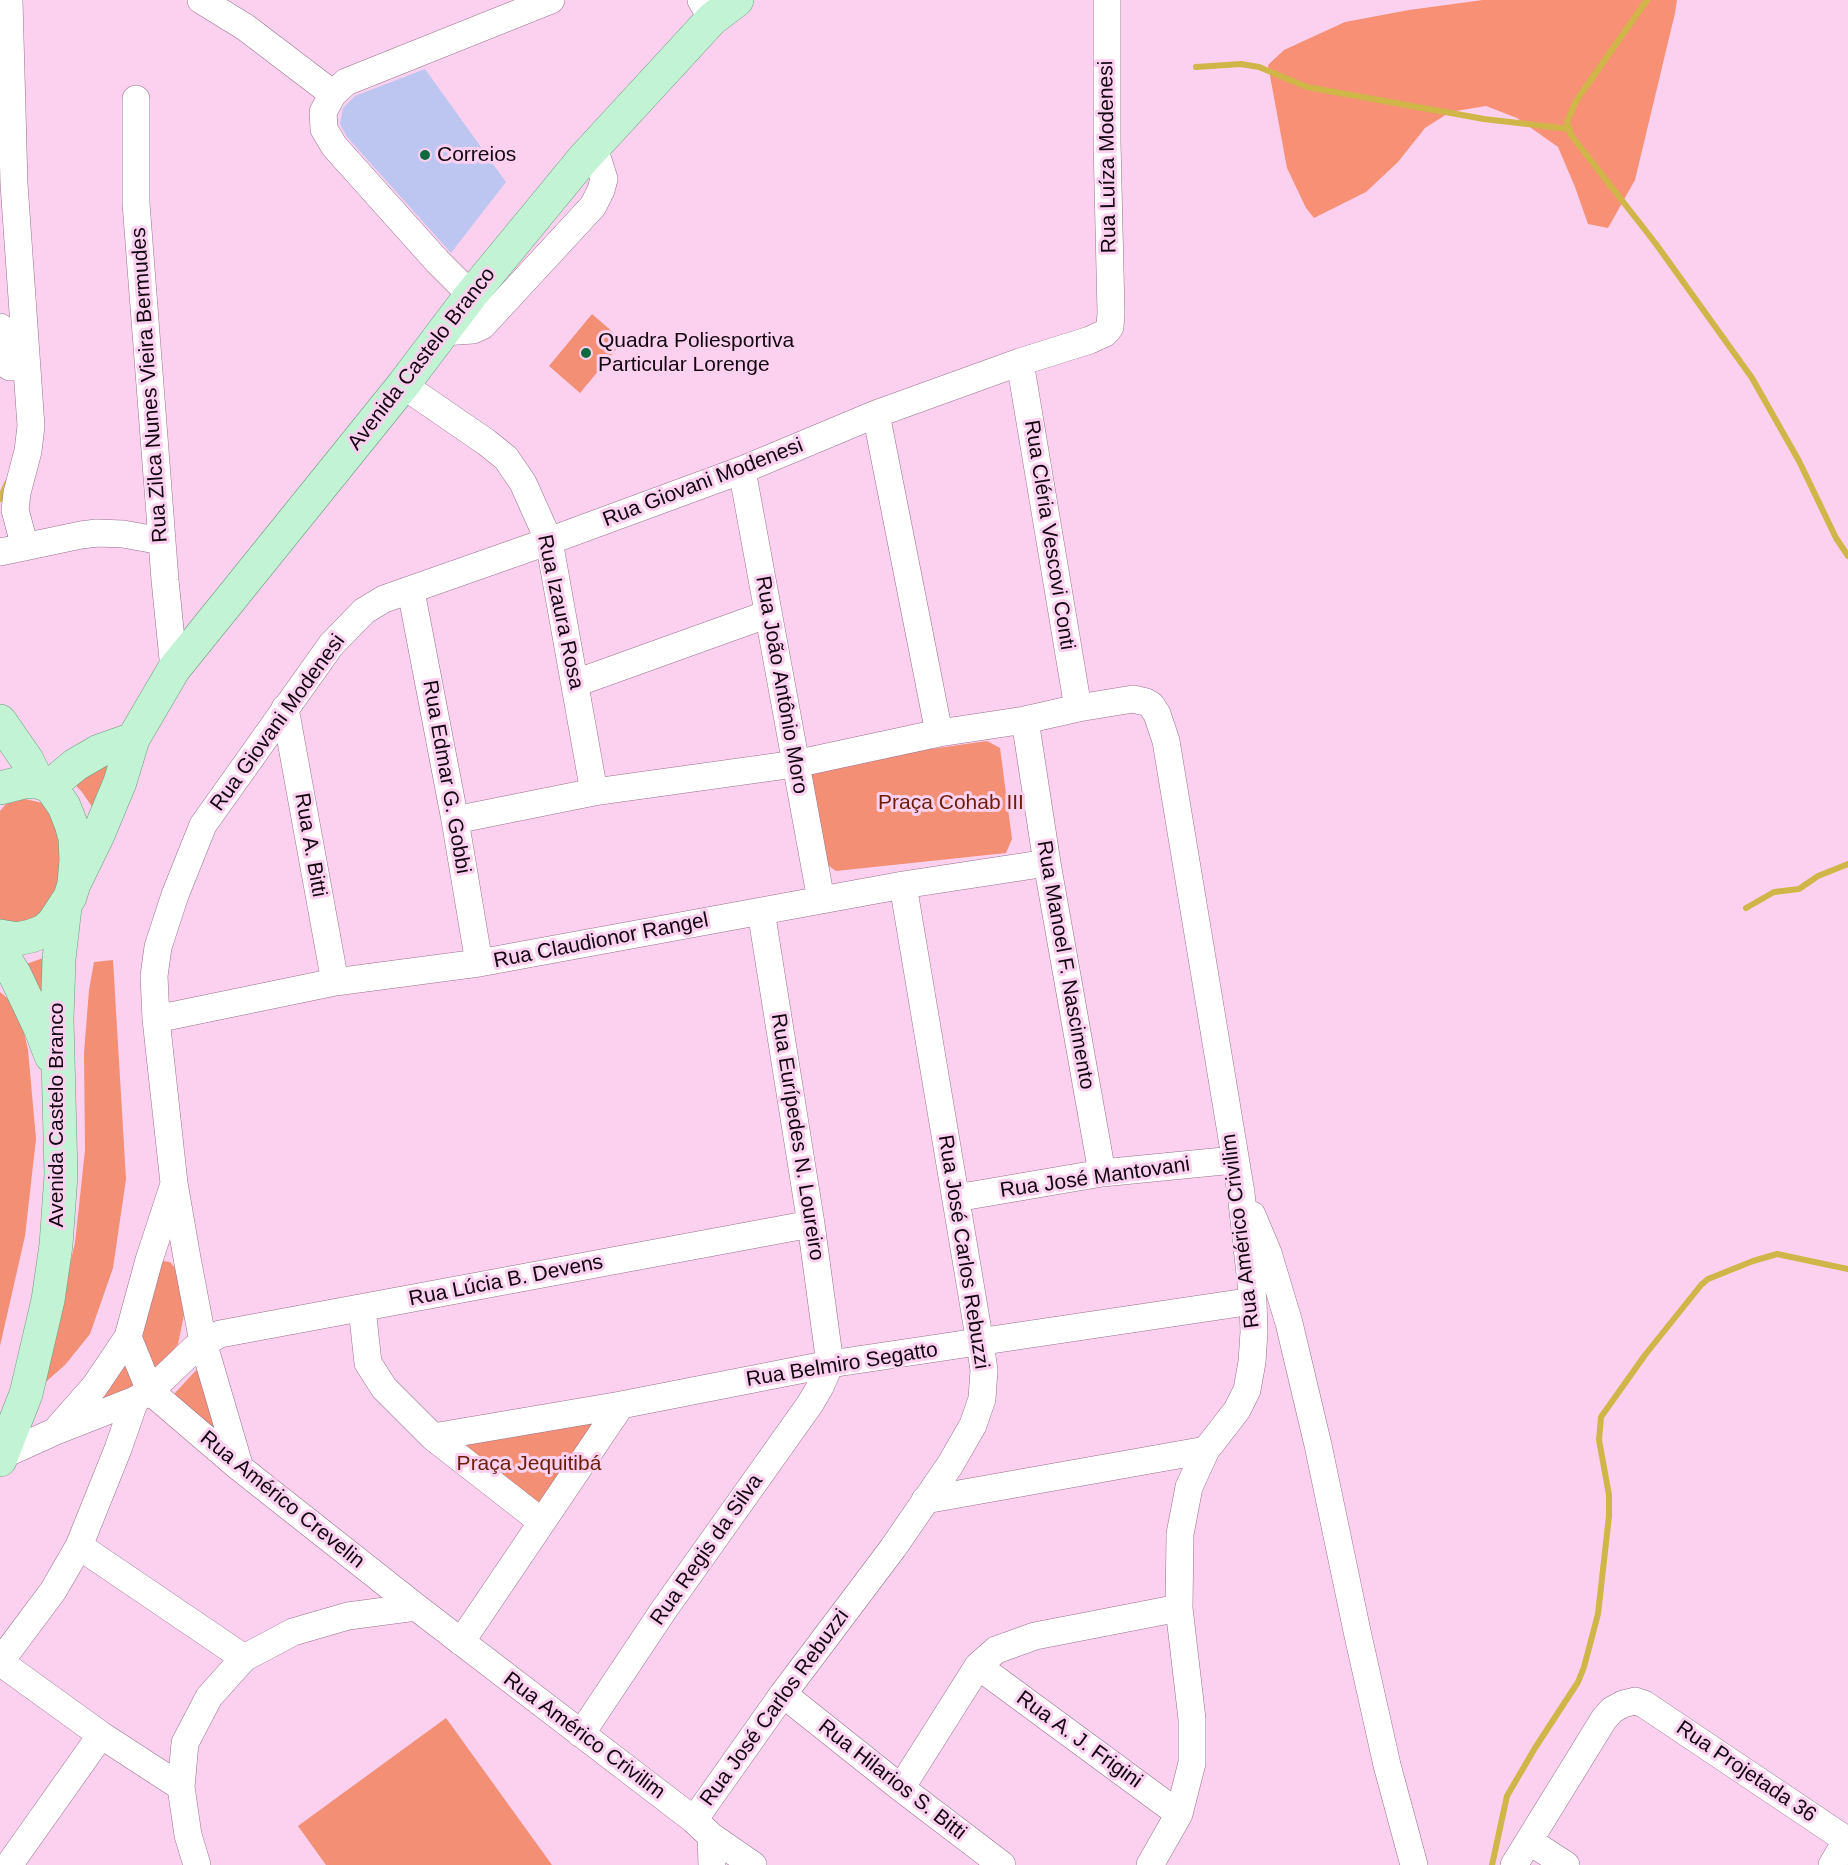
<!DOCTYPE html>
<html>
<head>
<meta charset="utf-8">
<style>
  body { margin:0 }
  canvas { display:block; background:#fbd1ef }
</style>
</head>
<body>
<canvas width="1848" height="1865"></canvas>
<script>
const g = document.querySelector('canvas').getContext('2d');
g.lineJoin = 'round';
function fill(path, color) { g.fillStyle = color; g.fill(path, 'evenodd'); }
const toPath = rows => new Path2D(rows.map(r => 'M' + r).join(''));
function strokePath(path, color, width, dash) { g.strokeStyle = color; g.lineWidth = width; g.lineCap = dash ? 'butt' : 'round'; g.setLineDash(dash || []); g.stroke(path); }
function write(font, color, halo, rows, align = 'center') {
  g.font = font + ' Arial,sans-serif'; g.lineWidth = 6; g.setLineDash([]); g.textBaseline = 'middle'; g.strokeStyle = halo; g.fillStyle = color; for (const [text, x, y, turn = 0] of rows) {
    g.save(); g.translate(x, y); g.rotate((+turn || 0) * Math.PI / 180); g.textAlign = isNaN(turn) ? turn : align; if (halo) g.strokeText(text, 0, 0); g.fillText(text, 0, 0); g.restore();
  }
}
fill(toPath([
  [592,314,623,341,580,393,549,366],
  [987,741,1000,748,1012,839,1006,853,836,871,820,860,804,775,825,764],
  [115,757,95,811,82,792,71,780],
  [25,799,43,803,57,820,64,850,58,882,47,912,29,925,0,928,0,811,6,804],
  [46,957,48,1005,15,968],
  [113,960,126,1179,113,1268,90,1334,65,1365,40,1387,75,1243,85,1150,84,1053,89,990,94,962],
  [0,992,14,1004,22,1024,28,1050,36,1139,25,1236,0,1346],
  [163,1261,170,1262,176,1269,182,1288,184,1315,178,1344,159,1367,150,1368,145,1363,141,1328,158,1267],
  [127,1361,139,1385,92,1409],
  [200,1366,225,1441,175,1403,175,1393],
  [593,1422,537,1513,453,1442],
  [446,1718,552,1865,326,1865,298,1826]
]), '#f38f74');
fill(toPath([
  [1483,0,1677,0,1675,13,1635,180,1608,228,1588,224,1575,187,1558,147,1517,118,1486,106,1450,112,1425,128,1398,162,1366,192,1314,218,1306,208,1287,168,1268,65,1284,50,1345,22,1409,10]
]), '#f79075');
strokePath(toPath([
  [1647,0,1576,101,1567,122,1571,135,1656,244,1752,378,1799,461,1836,538,1848,556],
  [1196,67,1241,64,1259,67,1307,87,1484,119,1570,129],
  [0,499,7,483],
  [1746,908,1774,892,1799,889,1818,876,1848,864],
  [1492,1865,1507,1796,1535,1748,1578,1682,1584,1667,1598,1614,1609,1516,1609,1495,1599,1440,1601,1417,1645,1355,1701,1285,1708,1279,1753,1261,1777,1254,1848,1269]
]), '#d0b648', 6);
fill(toPath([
  [425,69,506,182,451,253,347,137,340,124,343,108,355,96]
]), '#bdc6f1');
const minor = toPath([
  [9,0,14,184,31,426,28,451,17,493,15,510,25,547],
  [201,0,245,27,333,94],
  [701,0,712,19],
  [136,99,136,203,165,580,174,669],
  [471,295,437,261,334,146,324,129,323,112,333,94,346,82,551,0],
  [0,327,3,358,7,365,10,367,26,365],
  [443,332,473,330,482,326,593,206,601,190,604,179,594,147],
  [1020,362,1078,708],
  [403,385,486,442,506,458,523,483,549,541,594,792],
  [876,414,939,733],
  [742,470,821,900],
  [0,552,81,535,97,533,123,534,162,541],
  [411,591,455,820,479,963],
  [576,683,768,614],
  [285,708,335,982],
  [1025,720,1047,863,1102,1173],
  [455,820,594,792,795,764,939,733,1025,720,1078,708,1133,699,1146,702,1151,705,1157,714,1166,741,1241,1193,1253,1301,1254,1332,1252,1362,1247,1390,1237,1410,1206,1450,1189,1487,1180,1534,1179,1608,1192,1719,1192,1763,1179,1814,1150,1865],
  [156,1019,335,982,479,963,903,885,1047,863],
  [956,1198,1102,1173,1234,1160],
  [1252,1215,1268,1253,1289,1323,1318,1445,1357,1631,1387,1765,1414,1865],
  [362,1308,368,1363,384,1388,433,1437,542,1522],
  [128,1337,150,1391,240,1468,416,1607,694,1820,711,1836,753,1865],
  [59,1427,95,1386,128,1337,149,1260,173,1187],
  [433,1437,621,1405,830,1364,1253,1301],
  [3,1455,56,1431,135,1400,150,1391,195,1348,220,1334,811,1224],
  [240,1468,203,1342,187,1258,174,1183,156,1019,154,976,158,947,175,895,203,825,331,645,364,611,384,599,549,541,742,470,876,414,1020,362,1090,340,1105,333,1110,327,1111,313,1107,142,1107,0],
  [925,1500,1206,1450],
  [79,1546,244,1658],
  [461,1642,621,1405],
  [0,1662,53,1591,79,1546,118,1449,135,1400],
  [0,1662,101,1735,181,1787],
  [978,1666,1179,1814],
  [783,1694,901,1788,1002,1865],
  [581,1734,663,1611,810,1404,820,1387,830,1364,811,1224,761,911],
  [901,1788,978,1666,996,1650,1035,1636,1179,1608],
  [694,1820,783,1694,893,1548,950,1465,973,1425,982,1399,984,1370,980,1343,903,885],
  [711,1836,712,1865],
  [1529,1841,1566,1865],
  [9,1865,101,1735],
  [197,1865,188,1835,181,1787,185,1743,209,1697,244,1658,293,1632,348,1616,416,1607],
  [1514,1865,1604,1719,1612,1710,1623,1704,1635,1701,1644,1704,1848,1841],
  [1832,1865,1847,1840]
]);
const major = toPath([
  [0,721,27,760,38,782],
  [50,786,75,765,99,751,133,739],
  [0,788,24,782,38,782,50,786,64,806,71,824,75,838,76,860,74,884,70,897,53,923,44,931,31,936,17,939,0,936],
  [74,884,98,835,120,782,133,739,174,669,403,385,471,295,583,159,712,19,737,0],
  [0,951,15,975,41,1030,51,1056],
  [0,1460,26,1394,48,1300,56,1245,61,1175,57,1019,59,959,65,907]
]);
strokePath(minor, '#97718d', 28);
strokePath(major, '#6b9b7d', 34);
strokePath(minor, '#fff', 27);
strokePath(major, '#c2f3d4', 33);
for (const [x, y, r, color] of [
  [425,155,6,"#0c6a3e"],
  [586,353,6,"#0c6a3e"]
]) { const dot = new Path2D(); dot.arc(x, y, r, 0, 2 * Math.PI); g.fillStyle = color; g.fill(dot); strokePath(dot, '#fbd1ef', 2); }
write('21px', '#130610', '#fbd1ef', [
  ["Correios",437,155],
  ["Quadra Poliesportiva",598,341],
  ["Particular Lorenge",598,365]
], 'left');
write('21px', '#130610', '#fbd1ef', [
  ["Rua Luíza Modenesi",1108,157,-91],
  ["Avenida Castelo Branco",422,359,-52],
  ["Rua Zilca Nunes Vieira Bermudes",150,385,-94],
  ["Rua Giovani Modenesi",703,483,-21],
  ["Rua Cléria Vescovi Conti",1049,535,81],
  ["Rua Izaura Rosa",560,612,78],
  ["Rua João Antônio Moro",781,685,80],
  ["Rua Giovani Modenesi",278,723,-54],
  ["Rua Edmar G. Gobbi",446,777,80],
  ["Rua A. Bitti",310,845,80],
  ["Rua Claudionor Rangel",601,941,-11],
  ["Rua Manoel F. Nascimento",1065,965,80],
  ["Avenida Castelo Branco",57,1115,-90],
  ["Rua Eurípedes N. Loureiro",797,1137,81],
  ["Rua José Mantovani",1095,1178,-8],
  ["Rua Américo Crivilim",1241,1231,-97],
  ["Rua José Carlos Rebuzzi",963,1252,81],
  ["Rua Lúcia B. Devens",506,1281,-11],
  ["Rua Belmiro Segatto",842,1365,-9],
  ["Rua Américo Crevelin",282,1500,39],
  ["Rua Regis da Silva",707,1550,-55],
  ["Rua José Carlos Rebuzzi",775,1708,-54],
  ["Rua Américo Crivilim",584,1736,37],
  ["Rua A. J. Frigini",1079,1740,36],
  ["Rua Projetada 36",1746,1772,34],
  ["Rua Hilarios S. Bitti",892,1780,38]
]);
write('21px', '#6d1d06', '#fbd1ef', [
  ["Praça Cohab III",951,803],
  ["Praça Jequitibá",529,1464]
]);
</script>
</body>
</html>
